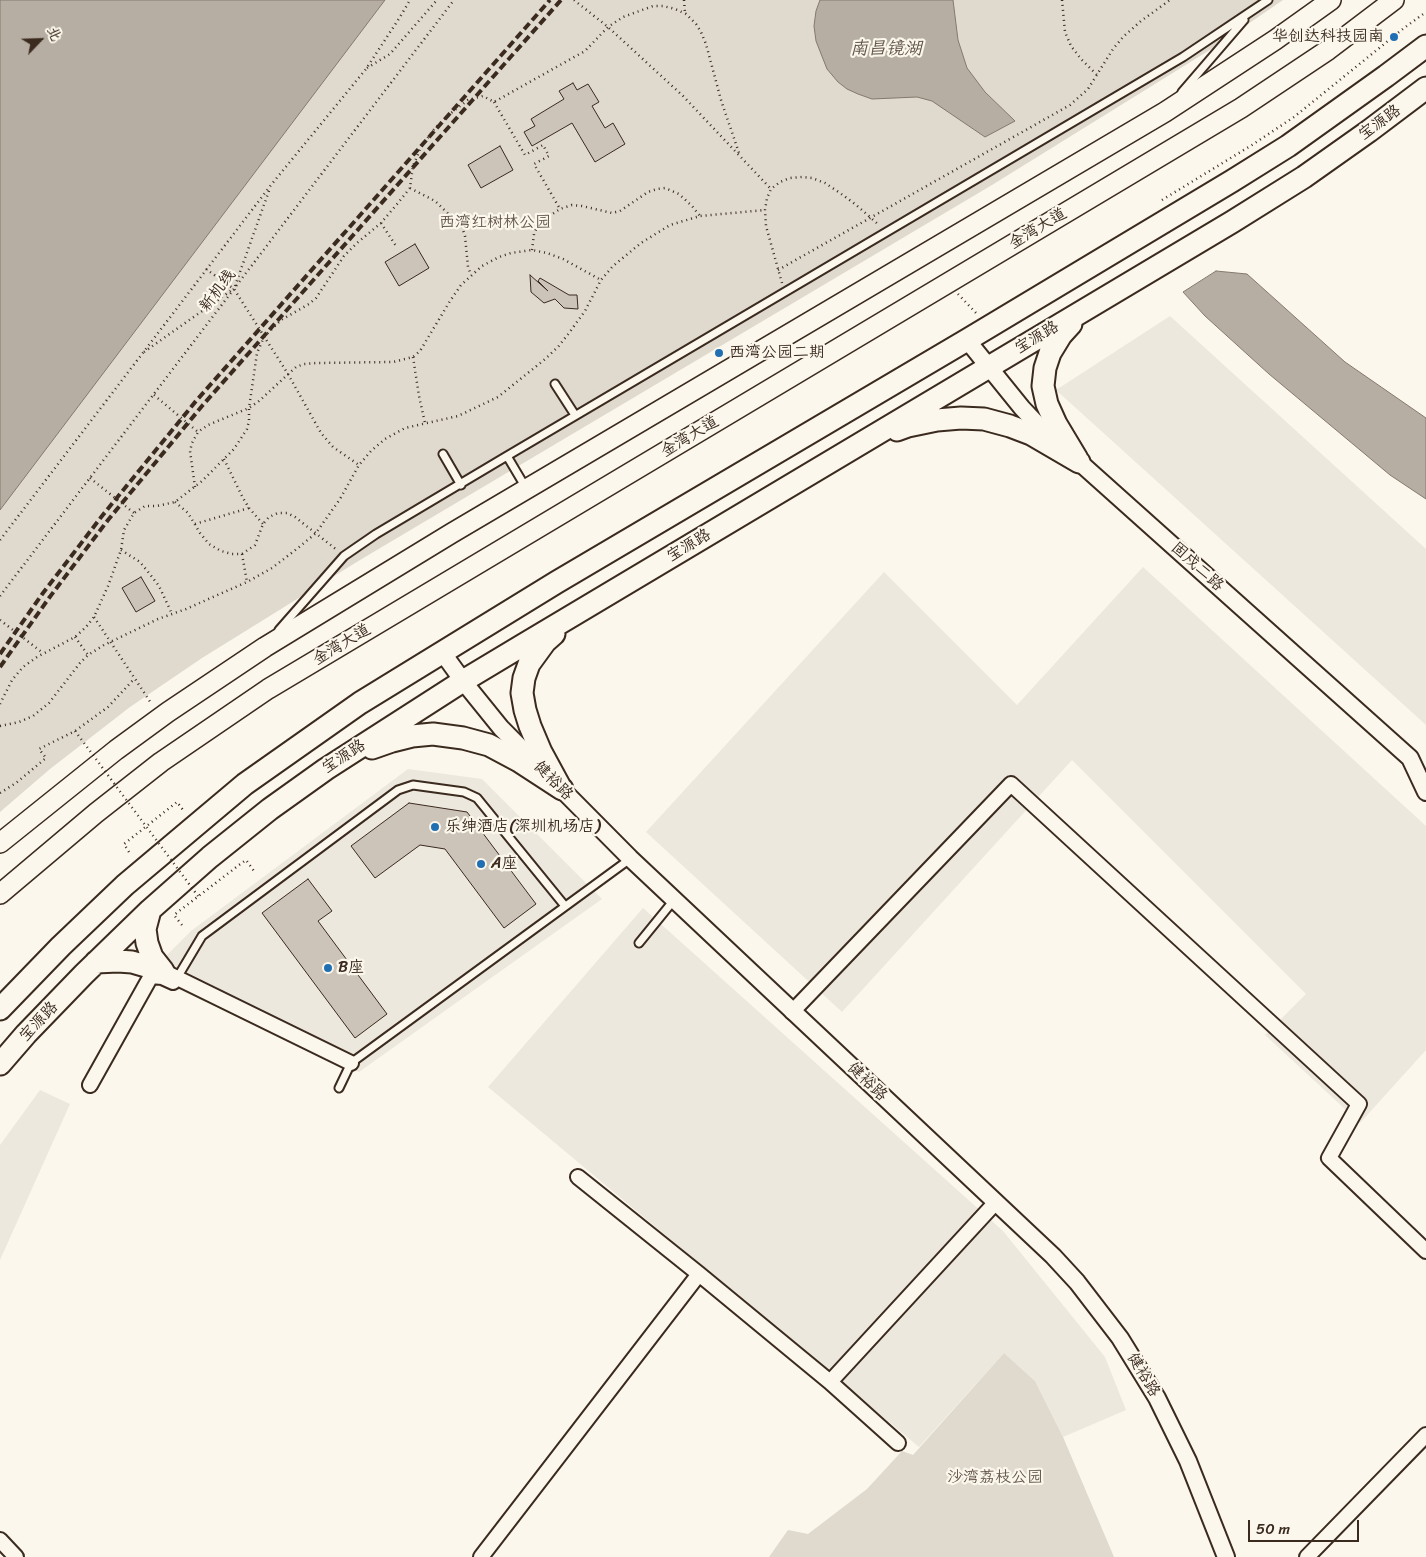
<!DOCTYPE html>
<html>
<head>
<meta charset="utf-8">
<style>
  body { margin:0 }
  #map { position:relative; width:1426px; height:1557px; overflow:hidden; background:#fbf7ec; font-family:Sriracha,"LXGW WenKai TC",sans-serif }
  canvas { display:block }
  .north { position:absolute; left:15px; top:15px; width:50px; height:50px; -webkit-text-stroke:4px #fbf7ec; paint-order:stroke; rotate:66deg; font-size:14px; font-weight:700; line-height:20px; text-align:center; color:#3b2a1e }
  .north::after { content:''; display:block; margin:auto; width:18px; height:22px; background:#3b2a1e; clip-path:polygon(50% 0,100% 100%,50% 72%,0 100%) }
  .scale { position:absolute; left:1248px; top:1520px; width:111px; height:22px; box-sizing:border-box; border:2px solid #3b2a1e; border-top:0; padding-left:6px; font-size:15px; line-height:18px; white-space:nowrap; color:#3b2a1e; -webkit-text-stroke:4px #fbf7ec; paint-order:stroke }
</style>
</head>
<body>
<div id="map">
<canvas width="1426" height="1557"></canvas>
<div class="north">北</div>
<div class="scale">50 m</div>
</div>
<script>
const g = document.querySelector('canvas').getContext('2d');
g.lineJoin = 'round';
function fill(path, color) { g.fillStyle = color; g.fill(path, 'evenodd'); }
const toPath = rows => new Path2D(rows.map(r => 'M' + r).join(''));
function strokePath(path, color, width, dash) { g.strokeStyle = color; g.lineWidth = width; g.lineCap = dash ? 'butt' : 'round'; g.setLineDash(dash || []); g.stroke(path); }
function write(font, color, halo, rows, align = 'center') {
  g.font = font + ' Sriracha,"LXGW WenKai TC",sans-serif'; g.lineWidth = 4.5; g.setLineDash([]); g.textBaseline = 'middle'; g.strokeStyle = halo; g.fillStyle = color; for (const [text, x, y, turn = 0] of rows) {
    g.save(); g.translate(x, y); g.rotate((+turn || 0) * Math.PI / 180); g.textAlign = isNaN(turn) ? turn : align; if (halo) g.strokeText(text, 0, 0); g.fillText(text, 0, 0); g.restore();
  }
}
fill(toPath([
  [1170,316,1426,549,1426,725,1056,390],
  [1143,567,1426,826,1426,1050,1360,1123,1265,1035,1306,994,1072,760,842,1012,646,832,884,572,1017,705],
  [408,769,482,779,602,899,359,1072,147,975,191,931],
  [643,908,1003,1231,1105,1357,1126,1410,1063,1437,1035,1381,1004,1353,919,1447,488,1087],
  [40,1090,70,1104,0,1260,0,1145]
]), '#ede8dd');
fill(toPath([
  [300,0,1283,0,1213,48,992,185,360,560,202,658,130,707,50,769,0,812,0,470],
  [1004,1353,1035,1381,1063,1437,1114,1557,769,1557,788,1530,808,1534,867,1489,902,1451,913,1455]
]), '#dfd9ce');
const water = toPath([
  [0,0,385,0,0,510,0,0],
  [820,0,953,0,958,40,967,68,985,92,1015,121,985,137,932,101,917,97,872,99,858,94,847,89,838,82,827,69,816,41,814,26,816,11,820,0],
  [1216,271,1247,274,1345,362,1426,418,1426,499,1390,475,1269,374,1205,316,1183,292,1216,271]
]);
fill(water, '#b6aea2');
strokePath(water, '#85796d', 1);
const building = toPath([
  [573,83,577,90,588,84,599,102,592,106,605,128,613,123,625,144,595,162,572,123,532,146,524,132,535,126,531,119,564,99,559,91,573,83],
  [500,146,513,170,481,188,468,165,500,146],
  [415,244,429,268,399,286,385,262,415,244],
  [530,275,548,291,538,281,540,278,569,295,577,295,578,309,564,308,555,299,544,303,531,292,530,275],
  [141,577,155,601,136,612,122,588,141,577],
  [409,803,467,812,536,904,504,928,445,849,420,845,375,878,351,846,409,803],
  [308,879,332,911,318,921,387,1014,355,1038,262,913,308,879]
]);
fill(building, '#ccc4b9');
strokePath(building, '#3b2a1e', 1);
const service = toPath([
  [1182,92,1244,20],
  [555,384,575,415],
  [443,454,461,485],
  [526,488,507,456,1183,57,1268,0],
  [279,630,344,556,376,534,507,456],
  [639,943,674,900],
  [177,978,202,936,398,790,413,785,464,792,477,798,565,906],
  [339,1088,351,1063,630,859]
]);
const minor = toPath([
  [173,982,162,977,163,971,351,1063],
  [792,1012,1011,784,1359,1104,1329,1158,1426,1251],
  [90,1085,151,976,162,977],
  [578,1177,699,1274,830,1382,898,1443],
  [830,1382,996,1202],
  [0,1540,16,1557],
  [481,1557,699,1274],
  [1307,1557,1426,1435]
]);
const tertiary = toPath([
  [967,340,1022,408,1039,426,1410,758,1426,792],
  [442,652,463,681,501,728,630,858,1053,1256,1077,1282,1120,1338,1157,1398,1188,1461,1226,1557]
]);
const secondary = toPath([
  [0,843,116,750,168,712,265,647,452,533,1165,112,1275,40,1331,0],
  [0,894,96,813,161,762,268,689,1241,108,1328,50,1394,0]
]);
const primary = toPath([
  [1071,324,1061,335,1050,353,1045,368,1043,386,1047,404,1056,424,1077,459],
  [897,430,908,426,937,420,961,418,984,419,1010,426,1031,434,1079,462],
  [554,634,545,642,529,664,524,678,522,693,525,710,530,726,541,752,560,787],
  [372,748,392,741,412,736,433,734,463,738,489,745,519,761,562,789],
  [150,910,145,929,147,943,152,957,163,971],
  [96,962,118,961,132,962,163,971],
  [0,1009,61,946,125,885,245,784,360,703,557,582,967,340,1232,181,1288,146,1386,76,1426,46],
  [0,1064,26,1034,84,974,150,910,210,857,270,809,326,769,463,681,523,645,1232,222,1304,177,1369,131,1426,88]
]);
strokePath(service, '#3b2a1e', 11);
strokePath(minor, '#3b2a1e', 18);
strokePath(tertiary, '#3b2a1e', 20);
strokePath(secondary, '#3b2a1e', 22);
strokePath(primary, '#3b2a1e', 25);
strokePath(toPath([
  [574,0,608,27,683,96,771,189],
  [684,0,685,13],
  [1062,0,1065,32,1071,46,1081,59,1097,75],
  [367,68,390,54,437,0],
  [494,102,525,155,543,145,549,156,534,164,560,209],
  [410,188,435,201,462,227,465,236,468,267,471,275],
  [1162,200,1252,145,1294,117,1404,28,1426,12],
  [381,223,396,246],
  [532,250,534,234,538,225,545,219,560,209,572,205,582,206,612,213,620,211,648,192,657,189,665,188,679,194,692,206,700,216],
  [206,269,234,289,288,374,321,433,333,447,359,465],
  [778,270,1070,105,1088,89,1113,49,1123,37,1141,21,1170,0],
  [782,283,766,226,765,210,767,198,771,189,780,182,790,178,802,177,812,178,825,183,840,193,855,204,879,225],
  [235,286,270,188],
  [958,294,977,314],
  [144,352,232,290],
  [413,357,419,396,425,423],
  [154,395,198,432],
  [224,459,243,498,249,508,263,524],
  [90,478,134,513],
  [195,487,190,451,192,443,198,432,208,425,249,408,259,401,296,367,304,364,316,363,393,362,413,357,420,351,450,301,461,285,482,266,499,257,511,253,532,250,547,253,563,259,601,280],
  [175,502,188,513,200,533,209,544,221,551,232,554,242,554,255,545,263,524,269,517,278,513,287,513,295,517,337,550],
  [195,524,249,508],
  [0,540,271,185,366,69,400,17,410,0],
  [121,550,140,562,149,573,159,586,172,614],
  [242,554,247,582],
  [0,596,454,0],
  [94,617,151,703],
  [0,620,43,653],
  [75,637,88,655],
  [0,704,12,680,23,667,37,657,75,637,86,627,94,617,108,586,121,550,124,530,134,513,145,506,157,506,175,502,202,481,234,449,247,429,249,421,249,408,257,353,264,337,281,320,309,304,316,298,344,256,357,243,381,223,398,203,410,188,413,166,421,147,435,128,451,113,468,100,483,96,494,102,585,51,608,27,623,17,653,6,663,6,675,9,686,14,696,24,701,32,706,44,721,100,740,156],
  [0,726,19,722,33,716,49,703,80,663,88,655,104,645,158,619,186,609,247,582,272,568,298,548,316,533,340,499,359,465,371,451,385,439,405,428,458,416,498,397,544,360,558,347,569,333,585,311,601,280,613,266,641,243,670,225,700,216,765,210],
  [0,793,16,783,46,758,39,749,75,731,108,707,135,678],
  [129,852,124,844,177,802,183,810],
  [182,925,174,915,239,865,246,860,254,871]
]), '#3b2a1e', 2.5, [1, 4]);
strokePath(service, '#fbf7ec', 7);
strokePath(minor, '#fbf7ec', 14);
strokePath(tertiary, '#fbf7ec', 16);
strokePath(secondary, '#fbf7ec', 19);
strokePath(primary, '#fbf7ec', 21);
strokePath(toPath([
  [0,654,43,593,102,516,196,401,550,0],
  [0,667,49,598,108,520,202,406,561,0]
]), '#3b2a1e', 4, [8, 4]);
strokePath(toPath([
  [75,731,198,896]
]), '#3b2a1e', 2.5, [1, 4]);
for (const [x, y, r, color] of [
  [1394,37,5,"#1f6fb2"],
  [719,353,5,"#1f6fb2"],
  [435,827,5,"#1f6fb2"],
  [481,864,5,"#1f6fb2"],
  [328,968,5,"#1f6fb2"]
]) { const dot = new Path2D(); dot.arc(x, y, r, 0, 2 * Math.PI); g.fillStyle = color; g.fill(dot); strokePath(dot, '#fbf7ec', 2); }
write('16px', '#3b2a1e', '#fbf7ec', [
  ["华创达科技园南",1384,37,"right"],
  ["西湾公园二期",729,353],
  ["乐绅酒店(深圳机场店)",445,827],
  ["A座",491,864],
  ["B座",338,968]
], 'left');
write('16px', '#3b2a1e', '#fbf7ec', [
  ["宝源路",1380,123,-36],
  ["金湾大道",1038,229,-31],
  ["新机线",218,291,-53],
  ["宝源路",1037,338,-31],
  ["金湾大道",690,437,-31],
  ["宝源路",689,546,-31],
  ["固戍二路",1197,567,42],
  ["金湾大道",342,645,-31],
  ["宝源路",344,757,-33],
  ["健裕路",553,781,45],
  ["宝源路",39,1022,-47],
  ["健裕路",867,1082,43],
  ["健裕路",1143,1375,59]
]);
write('16px', '#64564a', '#fbf7ec', [
  ["西湾红树林公园",495,223],
  ["沙湾荔枝公园",995,1478]
]);
write('italic 18px', '#605246', '#fbf7ec', [
  ["南昌镜湖",886,49]
]);
</script>
</body>
</html>
